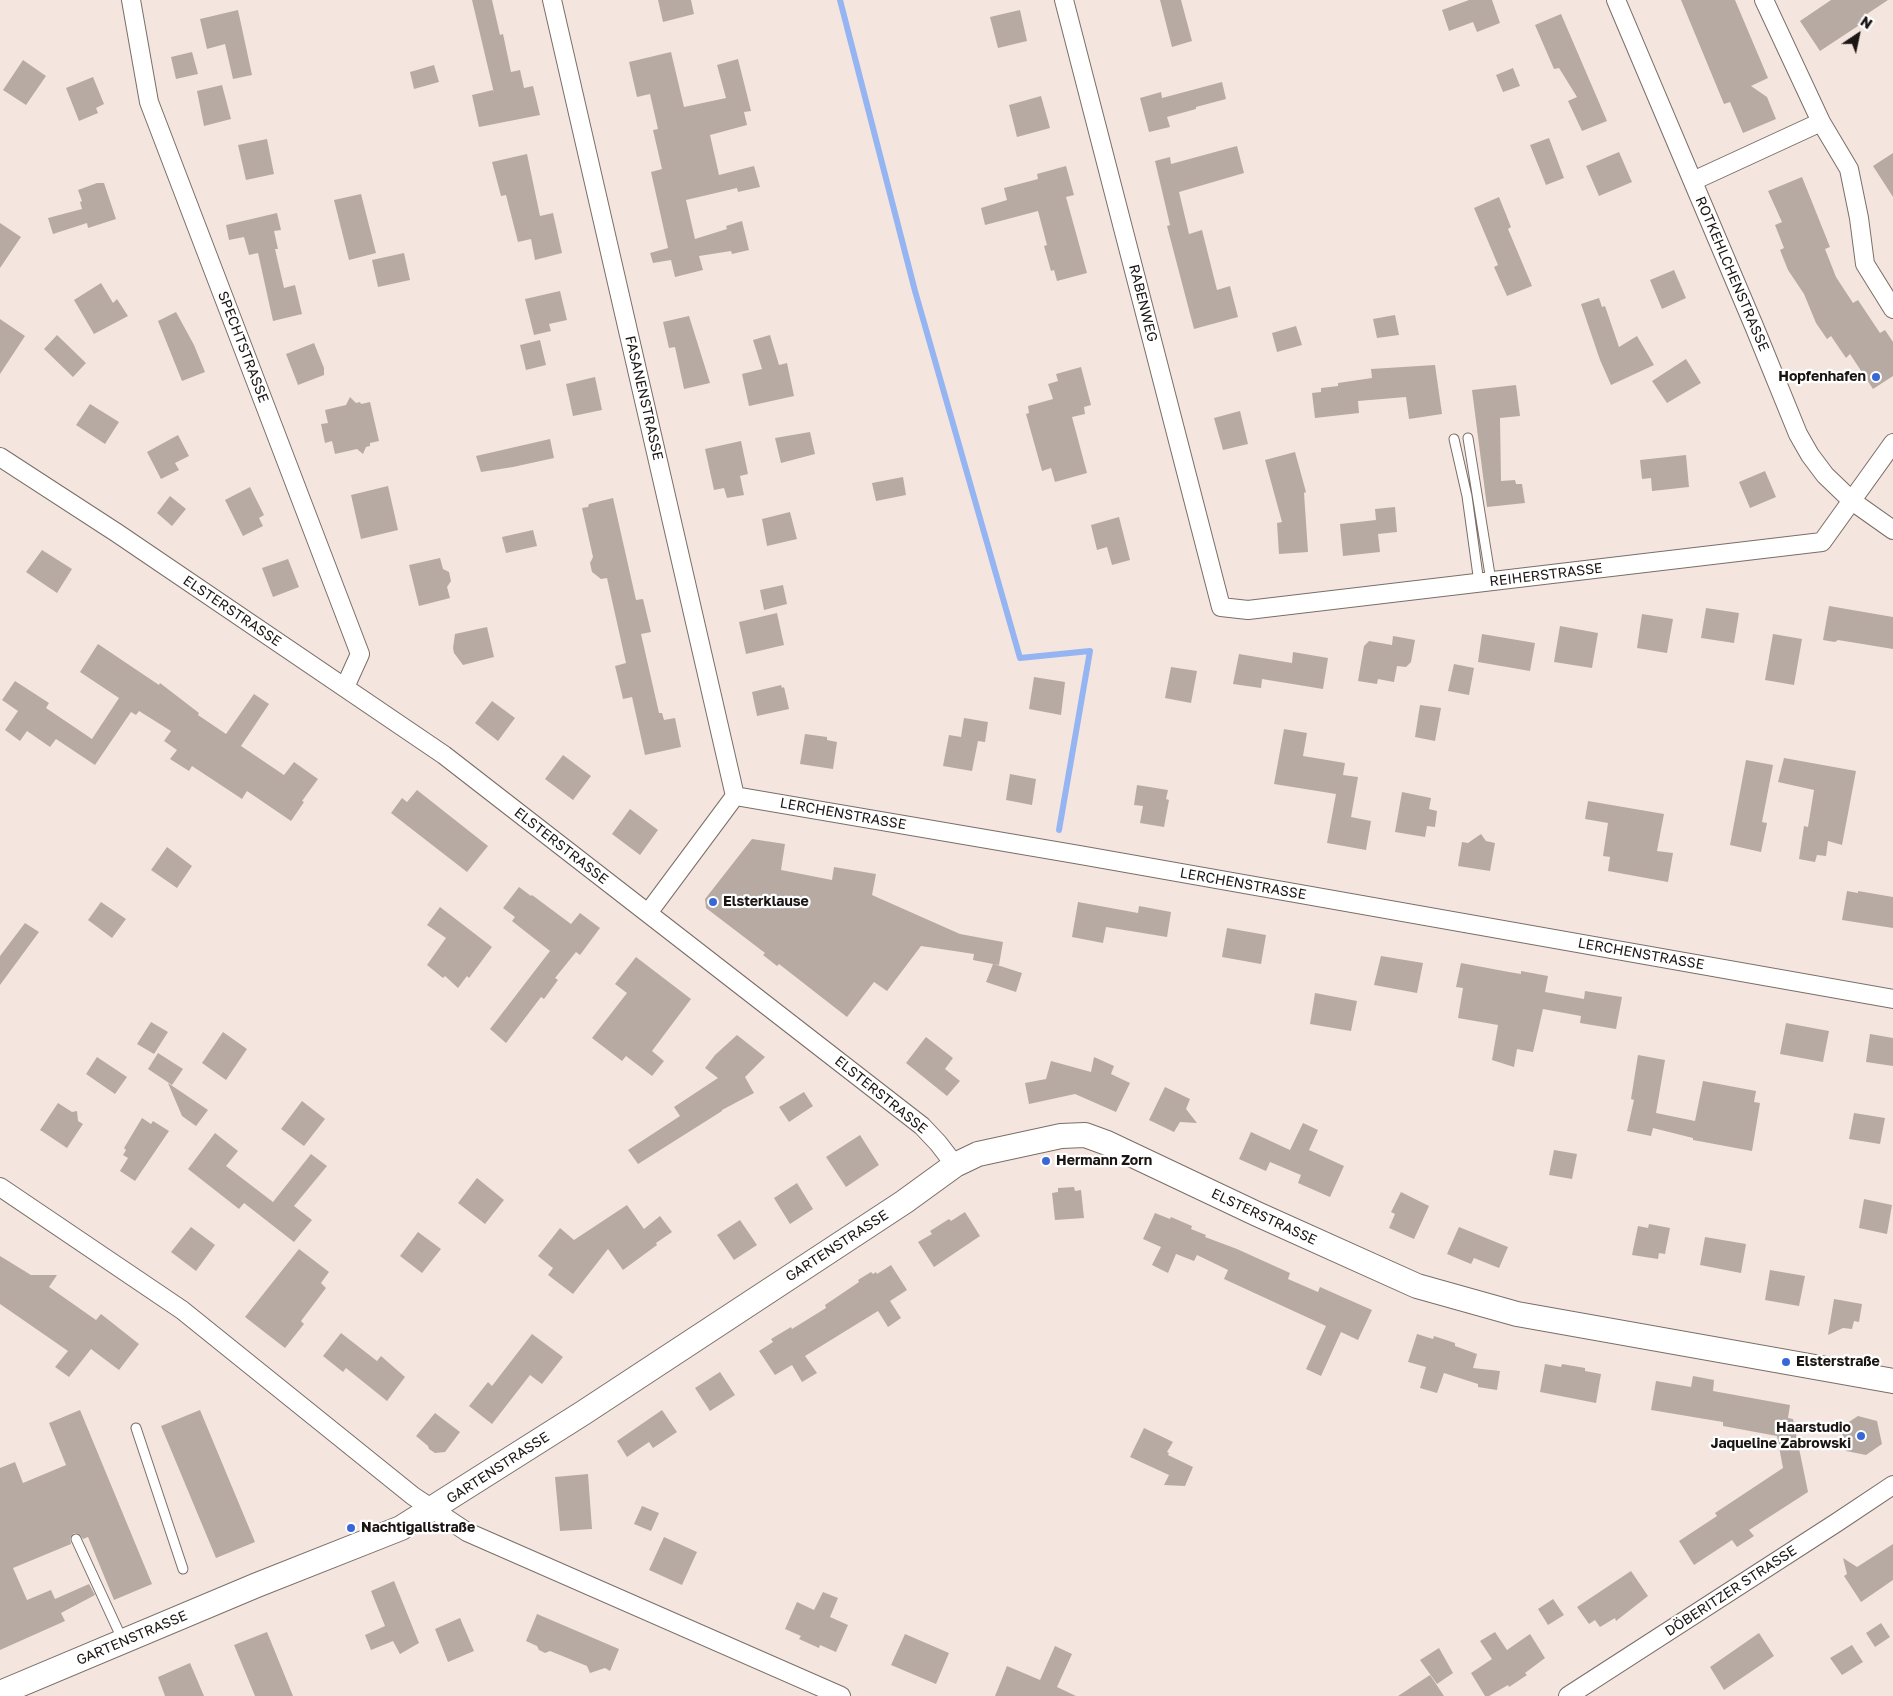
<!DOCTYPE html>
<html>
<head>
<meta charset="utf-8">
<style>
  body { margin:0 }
  #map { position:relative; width:1893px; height:1696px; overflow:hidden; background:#f4e6df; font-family:"Golos Text",sans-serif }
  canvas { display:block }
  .north { position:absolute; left:1833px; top:10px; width:50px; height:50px; -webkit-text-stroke:4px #fff; paint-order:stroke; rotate:34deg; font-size:14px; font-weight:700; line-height:20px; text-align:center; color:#1b1614 }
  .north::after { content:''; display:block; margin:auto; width:18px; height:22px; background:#1b1614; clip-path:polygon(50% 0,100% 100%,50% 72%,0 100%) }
</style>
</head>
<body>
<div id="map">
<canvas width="1893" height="1696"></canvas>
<div class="north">N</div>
</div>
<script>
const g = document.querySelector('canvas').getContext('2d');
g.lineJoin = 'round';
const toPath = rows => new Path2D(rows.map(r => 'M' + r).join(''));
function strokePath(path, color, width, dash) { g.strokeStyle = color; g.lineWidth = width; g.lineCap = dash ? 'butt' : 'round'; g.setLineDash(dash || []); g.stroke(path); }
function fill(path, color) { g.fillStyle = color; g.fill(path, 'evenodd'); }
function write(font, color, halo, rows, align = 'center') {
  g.font = font + ' "Golos Text",sans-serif'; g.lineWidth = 4.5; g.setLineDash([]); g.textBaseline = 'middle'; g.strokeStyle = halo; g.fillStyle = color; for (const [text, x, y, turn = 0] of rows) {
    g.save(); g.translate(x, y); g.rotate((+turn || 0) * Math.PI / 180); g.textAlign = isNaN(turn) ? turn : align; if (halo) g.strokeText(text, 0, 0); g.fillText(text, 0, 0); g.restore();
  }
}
strokePath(toPath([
  [840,0,915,291,1020,658,1090,651,1059,830]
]), '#95b4f2', 6);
fill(toPath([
  [472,0,492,0,500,35,503,34,511,72,520,70,524,88,533,86,540,115,479,127,472,95,493,90,494,93],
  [658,0,691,0,694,14,663,22],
  [1160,0,1181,0,1192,41,1172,47],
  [1469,0,1492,0,1500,23,1477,32,1473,22,1449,31,1442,10],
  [1681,0,1735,0,1768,78,1751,86,1767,97,1776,119,1743,133,1730,102,1724,104],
  [1831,0,1888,0,1861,18,1864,22,1820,51,1800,21],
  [238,10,252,75,233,79,225,44,207,49,200,19],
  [1020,10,1027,41,998,48,990,17],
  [1561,14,1607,121,1582,131,1568,101,1577,97,1559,68,1554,69,1535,25],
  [192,52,198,74,176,79,171,57],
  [671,52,684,107,726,98,717,65,738,59,751,111,744,112,747,125,710,135,719,175,754,166,760,187,738,192,737,188,686,200,695,239,727,229,726,226,742,221,749,250,732,254,731,251,699,256,703,270,675,277,671,260,653,263,650,253,668,248,651,172,662,169,653,130,658,129,650,94,637,97,629,62],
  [23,60,46,76,26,105,3,90],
  [434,65,439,82,414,89,410,72],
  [1513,68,1520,86,1503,92,1496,75],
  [93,77,104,104,96,108,98,113,79,121,66,88],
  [1222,82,1226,99,1196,107,1196,109,1167,117,1170,127,1149,132,1140,98,1161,92,1162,98],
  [222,85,231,119,204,126,197,91],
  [1041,96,1050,128,1017,137,1009,105],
  [1549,138,1564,178,1546,185,1530,145],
  [267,139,274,174,246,180,238,145],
  [1237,146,1244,173,1179,192,1189,234,1202,230,1217,290,1230,286,1238,317,1194,329,1167,226,1170,225,1155,161,1170,157,1171,164],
  [1619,152,1632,182,1599,196,1586,166],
  [1893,153,1893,197,1873,166],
  [527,154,540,216,553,213,562,253,535,260,531,239,518,242,506,195,501,196,492,162],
  [1066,166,1074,195,1066,197,1087,273,1057,281,1054,270,1051,271,1044,246,1047,245,1038,211,985,225,981,208,1007,200,1004,188,1038,179,1037,174],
  [1802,177,1830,247,1825,249,1836,277,1853,303,1858,300,1880,333,1885,330,1893,342,1893,376,1873,389,1850,354,1846,358,1831,336,1827,339,1816,323,1804,294,1788,270,1780,250,1784,248,1775,225,1782,222,1768,191],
  [97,183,104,183,116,219,88,228,87,223,53,234,48,218,82,209,80,202,82,201,78,190],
  [361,194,376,253,349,260,334,200],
  [1499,197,1511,227,1508,229,1532,286,1507,296,1494,267,1498,265,1474,208],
  [277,213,281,230,274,231,278,249,275,249,284,288,295,285,302,314,273,321,258,253,249,255,244,237,229,240,226,225],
  [0,223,21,237,0,268],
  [404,253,410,280,378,287,372,260],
  [1674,270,1686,298,1662,309,1650,280],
  [101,283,113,303,117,299,128,316,94,334,74,300],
  [560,291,567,320,549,324,551,331,534,335,525,299],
  [1599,298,1602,307,1605,306,1619,347,1637,336,1654,365,1611,385,1600,360,1581,304],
  [176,312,194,345,205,372,182,381,158,321],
  [1395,315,1399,335,1377,338,1373,319],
  [689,316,710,383,684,389,675,347,669,348,663,322],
  [0,319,25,336,0,374],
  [1296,326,1302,345,1277,352,1272,333],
  [57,335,86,363,73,377,44,349],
  [770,335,779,365,787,363,794,396,749,406,742,374,762,369,753,340],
  [540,340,546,365,526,370,520,345],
  [314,343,324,368,324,375,298,385,286,354],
  [1686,359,1701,383,1667,403,1652,381],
  [1435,365,1442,414,1409,419,1406,397,1358,401,1359,413,1315,418,1312,393,1321,392,1321,388,1338,386,1338,383,1372,378,1371,369],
  [1081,367,1091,405,1084,407,1085,414,1072,417,1087,473,1055,482,1051,468,1042,471,1026,414,1029,413,1028,406,1053,399,1048,384,1058,381,1056,374],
  [595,377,602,410,573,416,566,384],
  [1516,385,1520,416,1500,418,1501,481,1515,480,1516,484,1522,484,1525,503,1487,507,1472,390],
  [350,397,356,403,360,402,361,404,370,402,379,441,370,443,370,446,366,447,363,454,357,449,335,454,332,441,325,443,321,424,328,423,325,410,346,405],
  [90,404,119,422,105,444,76,425],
  [1240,411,1248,444,1223,450,1214,418],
  [810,432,815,454,781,463,775,438],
  [178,435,189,456,175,463,179,470,161,479,147,452],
  [550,439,554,458,513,467,481,472,476,456],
  [741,441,748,474,740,476,744,495,727,498,724,488,714,490,705,449],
  [1295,452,1306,492,1304,493,1308,552,1279,554,1277,523,1282,522,1265,460],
  [1686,455,1689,487,1652,491,1651,478,1642,479,1640,460],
  [1765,471,1776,497,1750,508,1739,482],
  [903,477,906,495,876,501,872,483],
  [388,486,398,530,361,539,351,495],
  [250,487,264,515,259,518,263,526,243,536,225,500],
  [170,496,186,509,172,526,157,513],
  [613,498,636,600,643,599,651,632,641,634,659,713,662,713,664,720,675,718,681,747,645,755,632,697,623,699,615,666,626,663,607,578,601,579,592,572,590,563,593,557,582,508,588,507,589,504],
  [1395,507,1397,532,1378,534,1380,552,1343,556,1340,524,1376,520,1375,509],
  [790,512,797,539,767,546,762,519],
  [1119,517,1130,560,1112,565,1107,547,1097,550,1091,525],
  [533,530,537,546,506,553,502,537],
  [42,550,72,569,57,593,26,572],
  [440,558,443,569,449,572,451,581,447,587,450,598,419,606,409,565],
  [288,559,299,587,273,597,262,568],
  [783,585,787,604,764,610,760,590],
  [1829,606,1893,617,1893,649,1838,640,1835,642,1823,640],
  [1706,608,1739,613,1734,643,1701,638],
  [777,613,784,645,746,654,739,622],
  [1642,614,1673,619,1667,653,1637,648],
  [1560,626,1598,633,1592,668,1554,662],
  [487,627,494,657,463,665,454,653,453,648,455,634],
  [1482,634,1535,643,1530,671,1478,662],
  [1773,634,1802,639,1794,685,1765,680],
  [1393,636,1415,640,1411,662,1406,667,1397,666,1394,682,1378,679,1377,684,1358,681,1364,646,1369,641,1392,645],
  [98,644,159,685,160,683,199,713,198,715,226,734,254,694,269,704,241,746,284,775,294,762,318,779,302,801,304,802,291,821,247,791,242,799,192,766,189,771,170,759,177,750,164,741,171,731,139,711,136,715,131,712,95,765,56,739,50,747,27,731,20,741,5,730,18,711,2,700,15,681,49,703,46,708,92,739,119,698,80,672],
  [1293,652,1328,658,1323,689,1262,679,1261,688,1233,684,1239,654,1292,663],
  [1454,664,1474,668,1469,695,1448,691],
  [1171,667,1197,671,1191,703,1165,698],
  [1034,677,1065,682,1061,715,1029,709],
  [781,685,782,688,784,687,789,709,757,716,752,692],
  [492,701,515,718,498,741,475,723],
  [1420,705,1441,708,1435,741,1415,737],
  [964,718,988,722,985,742,978,741,972,771,943,766,949,735,961,737],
  [1284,729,1307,733,1303,756,1345,763,1343,775,1358,777,1351,817,1371,821,1366,850,1327,843,1336,794,1274,784],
  [805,734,827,737,827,740,837,742,833,769,800,764],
  [563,755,591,776,573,800,545,779],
  [1784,758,1856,771,1842,845,1828,841,1826,856,1817,855,1815,862,1799,859,1804,826,1808,827,1814,790,1778,782],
  [1746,760,1773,765,1762,822,1767,823,1761,852,1730,845],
  [1010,774,1036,779,1032,805,1006,800],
  [1137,785,1168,790,1166,799,1169,800,1164,827,1140,823,1143,806,1134,805],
  [417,790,488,846,467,872,391,813,402,798,407,802],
  [1402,792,1431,798,1429,809,1437,811,1435,827,1427,826,1425,837,1395,832],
  [1588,801,1664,814,1657,851,1673,853,1668,882,1608,871,1610,857,1603,856,1608,823,1585,819],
  [630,809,658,830,640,855,612,834],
  [1481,834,1486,841,1495,843,1490,871,1458,866,1462,842,1468,843],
  [752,839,785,844,781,870,832,880,834,867,876,874,872,895,960,934,1003,942,999,965,994,964,1022,973,1016,992,986,982,993,964,973,960,974,954,921,946,887,991,874,982,847,1017,779,964,777,966,763,955,765,953,706,908,705,899],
  [167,847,192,866,177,888,151,870],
  [519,887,531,896,532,895,571,924,580,913,600,928,580,955,576,952,555,978,558,980,544,999,541,997,506,1043,490,1029,550,951,512,921,515,917,503,908],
  [1847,891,1858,893,1858,891,1893,897,1893,928,1842,920],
  [101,902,126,919,112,938,88,920],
  [1078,902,1138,913,1139,906,1171,912,1167,937,1106,927,1103,943,1072,937],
  [440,907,492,947,469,978,467,976,458,988,445,976,443,978,427,965,446,938,427,925],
  [25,923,39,932,0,985,0,956],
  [1227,928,1266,935,1261,964,1222,957],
  [1381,956,1423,963,1417,993,1374,985],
  [636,957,691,999,652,1051,664,1061,652,1076,626,1056,622,1061,592,1038,627,993,615,984],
  [1461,963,1509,972,1521,974,1521,971,1548,976,1545,992,1584,999,1585,991,1622,997,1616,1029,1580,1023,1581,1016,1543,1009,1533,1052,1517,1049,1514,1067,1492,1060,1498,1025,1458,1018,1463,988,1456,987],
  [1315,993,1357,1001,1351,1031,1310,1024],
  [151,1022,168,1032,154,1054,137,1044],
  [1786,1023,1829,1031,1823,1062,1780,1054],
  [223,1032,247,1049,226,1080,202,1063],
  [1870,1034,1893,1038,1893,1066,1866,1062],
  [737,1035,765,1057,745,1077,754,1093,722,1110,722,1111,638,1164,628,1150,680,1116,674,1107,718,1078,705,1068,715,1055],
  [926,1037,953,1058,945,1069,960,1081,947,1096,906,1063],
  [158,1053,183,1069,172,1085,148,1069],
  [1638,1055,1665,1060,1656,1113,1695,1121,1703,1081,1756,1091,1754,1102,1760,1103,1752,1151,1693,1140,1693,1138,1653,1128,1651,1136,1627,1131,1634,1100,1631,1099],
  [97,1057,127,1077,115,1094,86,1074],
  [1094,1057,1114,1066,1111,1074,1130,1083,1116,1112,1075,1094,1029,1104,1025,1083,1046,1079,1051,1061,1091,1072],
  [168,1083,208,1110,196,1126,182,1116],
  [1165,1087,1190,1099,1186,1109,1197,1123,1180,1122,1174,1132,1149,1120],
  [804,1092,813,1106,789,1122,779,1107],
  [302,1101,325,1119,304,1146,281,1129],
  [58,1103,72,1112,77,1111,78,1121,83,1124,67,1148,40,1130],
  [1854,1113,1885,1118,1880,1144,1849,1139],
  [142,1118,151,1124,153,1121,169,1131,135,1181,120,1171,128,1158,123,1155,126,1150,124,1148],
  [1303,1123,1318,1130,1309,1150,1344,1166,1330,1197,1298,1183,1301,1175,1270,1162,1266,1171,1239,1159,1251,1132,1290,1150],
  [215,1133,238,1151,226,1166,273,1202,311,1154,327,1166,294,1206,312,1220,294,1242,244,1203,239,1209,188,1169],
  [860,1135,879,1165,846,1187,826,1157],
  [1554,1150,1577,1154,1572,1179,1549,1175],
  [477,1178,504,1200,485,1224,458,1203],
  [797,1183,813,1209,790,1224,774,1198],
  [1074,1187,1075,1191,1081,1190,1084,1218,1055,1220,1052,1193,1058,1192,1058,1188],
  [1401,1192,1429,1206,1414,1239,1389,1228,1395,1214,1391,1212],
  [1864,1199,1892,1205,1887,1234,1859,1228],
  [627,1205,644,1229,660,1216,672,1232,656,1243,657,1245,623,1270,608,1249,573,1294,548,1275,553,1268,538,1256,560,1228,574,1240],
  [965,1212,980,1236,934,1267,918,1242,932,1234,930,1231,949,1219,951,1221],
  [1155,1213,1170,1219,1171,1217,1192,1226,1191,1229,1206,1235,1205,1237,1237,1249,1290,1273,1288,1279,1318,1292,1320,1287,1372,1310,1358,1340,1341,1332,1321,1376,1306,1369,1326,1326,1224,1279,1228,1270,1197,1255,1194,1261,1176,1254,1168,1273,1152,1265,1161,1247,1143,1239],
  [740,1220,757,1245,734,1260,717,1235],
  [1649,1224,1670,1228,1665,1254,1659,1253,1658,1259,1632,1255,1638,1226,1648,1228],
  [191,1227,215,1245,196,1271,171,1252],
  [1459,1227,1508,1247,1499,1268,1474,1258,1471,1264,1447,1254],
  [418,1232,441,1249,422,1273,400,1256],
  [1705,1237,1746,1244,1741,1273,1700,1265],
  [299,1249,329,1272,321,1283,326,1288,301,1321,304,1324,285,1348,245,1317],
  [0,1256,31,1275,57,1275,49,1287,96,1320,101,1314,139,1344,119,1370,91,1349,69,1377,55,1367,68,1351,0,1304],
  [891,1265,907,1290,890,1301,901,1318,888,1327,878,1311,805,1356,817,1373,802,1382,792,1365,775,1375,759,1351,773,1342,771,1339,791,1327,792,1329,826,1308,825,1305,859,1282,858,1280,871,1272,873,1274,876,1272,877,1274],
  [1770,1270,1805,1276,1799,1306,1765,1300],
  [1834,1299,1862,1304,1859,1322,1854,1321,1852,1329,1843,1328,1828,1335],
  [341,1333,377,1361,381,1356,405,1377,387,1401,346,1368,343,1372,323,1356],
  [532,1334,563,1357,542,1384,530,1375,492,1424,469,1406,488,1382,492,1386],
  [1417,1334,1433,1339,1434,1336,1455,1343,1455,1346,1477,1354,1473,1368,1500,1371,1497,1390,1478,1387,1478,1384,1444,1373,1437,1393,1420,1388,1426,1367,1408,1362],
  [1545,1364,1561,1367,1562,1364,1585,1368,1585,1371,1601,1374,1596,1403,1540,1392],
  [720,1372,735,1395,710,1411,695,1388],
  [1693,1376,1714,1380,1713,1391,1790,1405,1788,1418,1793,1419,1808,1492,1749,1530,1754,1536,1737,1547,1732,1540,1694,1565,1679,1541,1717,1516,1715,1513,1783,1468,1777,1436,1723,1426,1723,1422,1651,1410,1656,1381,1691,1387],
  [80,1410,152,1584,114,1600,88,1537,83,1539,79,1534,74,1533,70,1538,71,1544,13,1568,27,1600,51,1590,55,1599,89,1584,95,1595,61,1613,65,1621,0,1650,0,1468,15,1462,23,1483,66,1465,49,1423],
  [200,1410,255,1542,216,1558,161,1426],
  [662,1410,677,1432,653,1448,649,1442,627,1457,617,1441],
  [435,1413,460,1432,445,1452,435,1453,429,1449,428,1446,416,1436],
  [1858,1416,1877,1421,1882,1444,1866,1455,1846,1451,1841,1427],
  [1144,1428,1173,1442,1167,1452,1169,1453,1168,1455,1193,1467,1185,1486,1164,1485,1169,1475,1130,1457],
  [588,1474,592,1529,560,1531,555,1477],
  [642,1506,659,1513,651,1531,634,1524],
  [664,1537,697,1552,682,1585,649,1570],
  [1893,1544,1893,1580,1861,1602,1844,1576,1847,1574,1843,1558,1857,1567],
  [1631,1571,1648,1596,1616,1621,1615,1618,1600,1627,1595,1620,1589,1624,1577,1607],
  [394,1581,419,1643,400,1654,393,1641,371,1650,365,1635,385,1626,371,1591],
  [823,1592,838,1598,830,1617,848,1625,836,1652,820,1645,819,1648,799,1639,801,1636,785,1629,797,1602,814,1610],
  [1553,1599,1564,1615,1548,1625,1538,1609],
  [537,1614,619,1649,610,1671,605,1668,590,1673,587,1666,550,1651,545,1653,539,1650,537,1646,526,1641],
  [460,1618,474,1651,448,1662,435,1629],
  [1881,1623,1890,1637,1875,1647,1866,1633],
  [267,1632,293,1696,255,1696,234,1645],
  [1495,1632,1507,1650,1530,1634,1545,1658,1525,1673,1527,1675,1509,1687,1508,1685,1489,1696,1485,1696,1471,1673,1492,1659,1480,1641],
  [1759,1633,1774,1656,1724,1690,1710,1667],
  [905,1634,949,1653,936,1684,891,1665],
  [1852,1645,1863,1662,1842,1675,1830,1658],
  [1055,1646,1072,1654,1057,1687,1076,1696,995,1696,1007,1666,1040,1680],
  [1439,1648,1453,1673,1437,1684,1420,1660],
  [190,1663,204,1696,165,1696,158,1677],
  [1430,1675,1444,1696,1398,1696]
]), '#b7aaa3');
const lane = toPath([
  [1468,438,1491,581],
  [1454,439,1467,496,1479,583],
  [136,1428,183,1569],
  [76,1539,123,1641]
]);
const street = toPath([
  [131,0,149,102,360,654,345,687],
  [552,0,735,796],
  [1064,0,1221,607,1248,610,1822,542,1893,443],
  [1616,0,1754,326,1798,434,1810,455,1825,475,1852,501,1893,530],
  [1764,0,1821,122,1849,169,1859,218,1865,264,1893,309],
  [1693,181,1821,122],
  [0,457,117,533,444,755,922,1126,938,1143,955,1165],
  [648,913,735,796,1080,855,1893,999],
  [0,1187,182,1310,413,1496,467,1532,841,1696],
  [1568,1696,1836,1523,1893,1485]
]);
const secondary = toPath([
  [0,1693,257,1585,401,1528,583,1413,904,1202,955,1165,978,1154,1061,1136,1085,1135,1107,1143,1257,1214,1417,1286,1517,1314,1893,1381]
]);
strokePath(lane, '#7a6e67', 11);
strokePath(street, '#7a6e67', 20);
strokePath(secondary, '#7a6e67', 26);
strokePath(lane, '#fff', 9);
strokePath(street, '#fff', 18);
strokePath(secondary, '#fff', 24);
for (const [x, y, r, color] of [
  [1876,377,5,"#3867d7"],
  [713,902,5,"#3867d7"],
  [1046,1161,5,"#3867d7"],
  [1786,1362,5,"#3867d7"],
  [1861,1436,5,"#3867d7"],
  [351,1528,5,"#3867d7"]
]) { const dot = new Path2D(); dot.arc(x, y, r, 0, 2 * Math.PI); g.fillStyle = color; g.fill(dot); strokePath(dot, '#fff', 2); }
write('14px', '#1b1614', '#fff', [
  ["ROTKEHLCHENSTRASSE",1732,274,67],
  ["RABENWEG",1143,303,76],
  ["SPECHTSTRASSE",243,347,69],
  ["FASANENSTRASSE",644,398,77],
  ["REIHERSTRASSE",1546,575,-7],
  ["ELSTERSTRASSE",232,611,34],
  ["LERCHENSTRASSE",843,814,10],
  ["ELSTERSTRASSE",561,846,38],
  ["LERCHENSTRASSE",1243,884,10],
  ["LERCHENSTRASSE",1641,954,10],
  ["ELSTERSTRASSE",881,1095,39],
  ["ELSTERSTRASSE",1264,1217,25],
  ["GARTENSTRASSE",837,1246,-33],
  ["GARTENSTRASSE",498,1468,-33],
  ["DÖBERITZER STRASSE",1731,1591,-33],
  ["GARTENSTRASSE",132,1638,-23]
]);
write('bold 14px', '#1b1614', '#fff', [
  ["Hopfenhafen",1866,377,"right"],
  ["Elsterklause",723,902],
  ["Hermann Zorn",1056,1161],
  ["Elsterstraße",1796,1362],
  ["Haarstudio",1851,1428,"right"],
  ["Jaqueline Zabrowski",1851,1444,"right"],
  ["Nachtigallstraße",361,1528]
], 'left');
</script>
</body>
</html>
